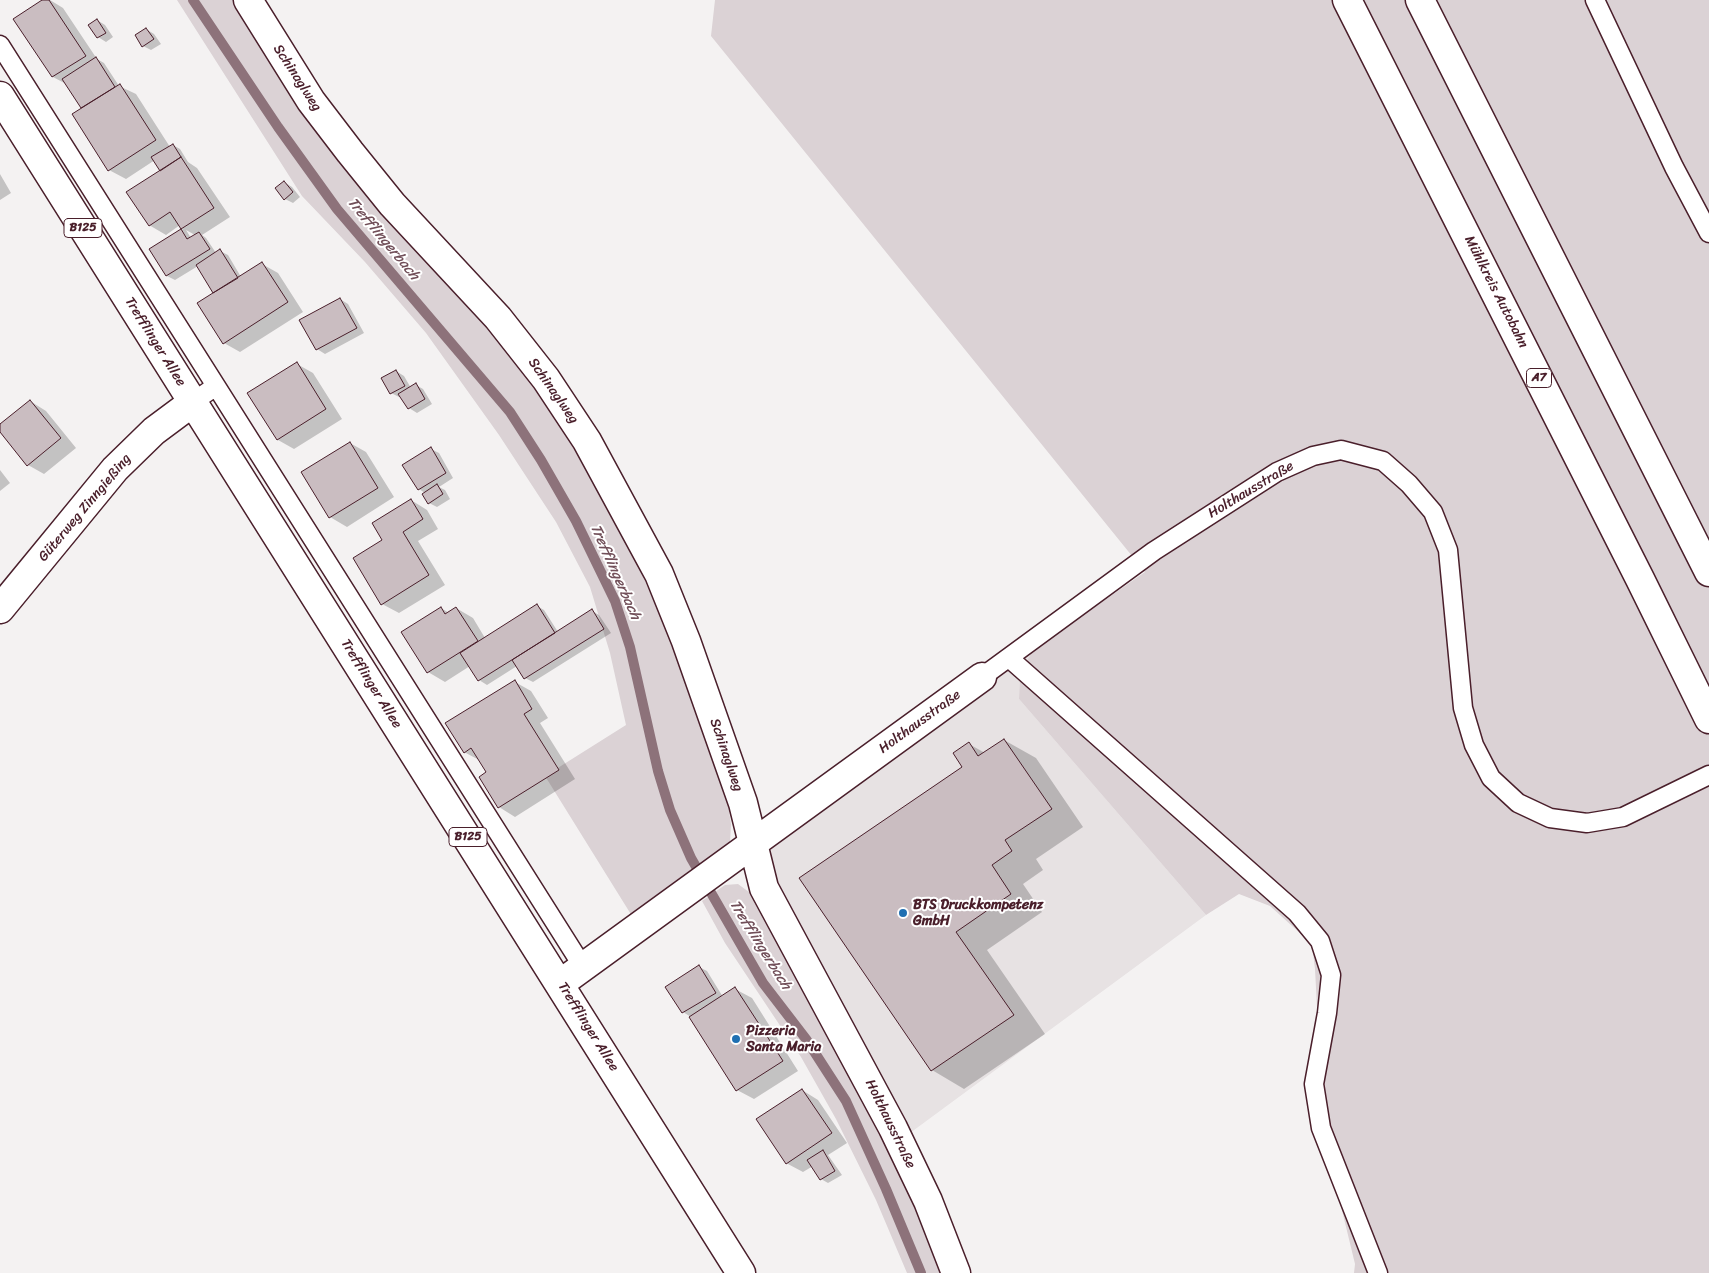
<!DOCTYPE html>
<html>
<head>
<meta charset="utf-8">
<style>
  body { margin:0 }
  canvas { display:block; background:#f4f2f2 }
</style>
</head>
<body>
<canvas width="1709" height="1273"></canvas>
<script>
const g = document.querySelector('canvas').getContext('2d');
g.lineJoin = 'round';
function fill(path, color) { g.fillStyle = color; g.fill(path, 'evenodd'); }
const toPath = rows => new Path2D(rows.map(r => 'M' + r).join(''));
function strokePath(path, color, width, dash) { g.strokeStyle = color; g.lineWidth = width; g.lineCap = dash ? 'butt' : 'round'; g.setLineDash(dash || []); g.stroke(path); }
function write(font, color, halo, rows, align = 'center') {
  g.font = font + ' Sriracha,sans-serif'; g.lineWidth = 4; g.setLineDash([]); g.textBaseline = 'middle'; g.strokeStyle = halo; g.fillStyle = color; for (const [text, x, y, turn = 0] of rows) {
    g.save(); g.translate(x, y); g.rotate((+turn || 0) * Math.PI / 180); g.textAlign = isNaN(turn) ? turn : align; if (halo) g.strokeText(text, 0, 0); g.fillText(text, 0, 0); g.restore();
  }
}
fill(toPath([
  [1033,650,1020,673,1019,699,1206,915,910,1133,784,900,773,873,771,848]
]), '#e7e2e3');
fill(toPath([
  [177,0,236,0,509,349,552,409,591,475,629,545,666,629,706,734,727,798,731,824,730,843,722,852,632,916,545,776,626,725,610,653,590,587,556,522,499,435,426,333,365,262,302,196],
  [715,0,1709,0,1709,1273,1354,1273,1355,1264,1340,1202,1313,1131,1318,1026,1315,969,1312,944,1270,906,1239,894,1206,915,1019,699,1020,673,1033,650,1145,572,711,36],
  [738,884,753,895,840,1050,923,1220,944,1273,907,1273,876,1200,836,1119,801,1057,725,943,702,901,725,885]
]), '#dbd2d5');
fill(toPath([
  [44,0,50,0,63,8,97,59,104,63,119,86,136,94,170,147,173,145,180,149,188,162,197,168,230,217,202,235,206,238,216,253,220,251,228,255,241,277,262,264,278,273,303,312,240,352,224,343,216,293,198,266,175,280,167,276,151,250,183,229,180,225,166,235,149,225,162,171,155,160,126,179,109,170,83,109,68,85,53,77],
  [186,230,195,235,191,238],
  [97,20,105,25,113,37,106,42,98,37],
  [146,29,154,34,161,44,151,50,143,46],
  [0,174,11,193,0,200],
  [284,182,292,187,300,197,293,203,285,199],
  [340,299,348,304,364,333,325,354,317,349,301,320],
  [297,364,313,373,342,419,294,449,278,440],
  [396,371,404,376,411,388,416,385,423,389,432,404,417,413,409,408,401,396,399,397,391,393],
  [30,401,46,411,76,448,44,474,28,465,0,430,0,426],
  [350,443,366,452,394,497,347,527,330,517],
  [431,449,439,453,453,478,439,487,445,490,450,499,437,507,429,503,425,493,419,489,404,465],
  [0,470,10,483,0,491],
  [411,500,427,510,438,529,418,541,445,585,399,613,382,604,384,540],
  [537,606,544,610,558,632,592,611,599,615,611,633,533,682,525,678,517,666,487,685,479,680,470,666,445,682,428,672,441,608,449,613,456,608,473,618,485,638],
  [515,682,531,691,548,718,540,723,575,779,515,817,499,807,480,777,488,773,481,761,464,752],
  [1004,740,1036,758,1083,827,1036,859,1043,870,1023,884,1042,912,987,950,1045,1034,964,1089,932,1070,801,878,964,767,969,744,985,753],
  [699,967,707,971,723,997,735,989,752,998,798,1071,754,1099,737,1090,691,1017,683,1012],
  [802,1090,818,1100,847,1143,828,1155,842,1175,828,1183,821,1179,813,1166,803,1172,786,1163]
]), '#0003');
strokePath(toPath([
  [193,0,278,127,337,209,510,412,541,460,576,521,615,601,630,647,658,771,670,810,691,858,763,983,806,1039,846,1101,886,1189,921,1273]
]), '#8d727a', 10);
const building = toPath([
  [42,0,49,0,86,56,52,77,13,19,42,0],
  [97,19,106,33,97,38,88,25,97,19],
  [146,28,154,39,142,47,135,35,146,28],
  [96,57,115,87,81,108,62,79,96,57],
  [120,84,156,140,108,171,72,114,120,84],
  [173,144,181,157,160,171,151,157,173,144],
  [181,157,214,208,181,229,170,212,149,226,126,192,181,157],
  [284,181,293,192,284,200,275,188,284,181],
  [181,229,187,239,199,232,210,249,166,276,149,249,181,229],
  [220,249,238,278,213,293,196,265,220,249],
  [262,262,288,302,223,344,197,303,262,262],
  [340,298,357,328,316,350,299,320,340,298],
  [297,362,326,409,277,440,247,393,297,362],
  [396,370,405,386,390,394,381,378,396,370],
  [416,383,425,399,408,409,398,394,416,383],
  [30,400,61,438,27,466,0,432,0,424,30,400],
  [350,442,378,488,329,518,301,472,350,442],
  [431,447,446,473,418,490,402,465,431,447],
  [437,484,443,494,428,504,422,494,437,484],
  [411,499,423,519,403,532,429,575,381,605,353,558,382,540,372,523,411,499],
  [537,604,555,633,478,681,460,653,537,604],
  [441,607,445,614,456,607,478,641,427,673,401,632,441,607],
  [592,609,604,629,524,679,512,660,592,609],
  [515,680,532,709,524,714,559,770,498,808,479,777,486,772,471,748,464,753,445,723,515,680],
  [1004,739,1052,809,1005,840,1012,851,992,865,1011,894,956,932,1014,1015,931,1071,799,878,962,767,953,753,969,742,978,756,1004,739],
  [699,965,716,993,682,1013,665,987,699,965],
  [735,987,783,1061,736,1091,689,1017,735,987],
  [802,1089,832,1133,786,1164,756,1119,802,1089],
  [823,1150,835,1171,820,1180,807,1160,823,1150]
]);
fill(building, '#cabdc1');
strokePath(building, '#4a1f2b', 1);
const lane = toPath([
  [1595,0,1674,167,1709,233],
  [0,45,216,386,193,402],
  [216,386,583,967],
  [1009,658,1297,913,1320,941,1331,975,1327,1013,1314,1084,1321,1128,1378,1273],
  [982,677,1154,551,1277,472,1313,456,1341,450,1383,461,1409,484,1433,512,1448,550,1463,708,1474,745,1491,778,1518,803,1550,818,1587,823,1623,817,1709,775]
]);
const street = toPath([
  [248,0,311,101,350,152,392,204,498,318,546,379,587,441,659,574,686,641,743,803,764,888,893,1128,928,1201,956,1273],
  [0,609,115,469,154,431,193,402],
  [561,983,982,677]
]);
const primary = toPath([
  [0,96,741,1273]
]);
const highway = toPath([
  [1347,0,1640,579,1709,719],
  [1420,0,1709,572]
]);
strokePath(lane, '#4a1f2b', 21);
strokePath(street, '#4a1f2b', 31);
strokePath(primary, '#4a1f2b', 31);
strokePath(highway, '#4a1f2b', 31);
strokePath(lane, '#fff', 18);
strokePath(street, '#fff', 28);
strokePath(primary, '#fff', 28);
strokePath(highway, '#fff', 28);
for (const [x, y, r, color] of [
  [903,913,5,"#1f6fb2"],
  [736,1039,5,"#1f6fb2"]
]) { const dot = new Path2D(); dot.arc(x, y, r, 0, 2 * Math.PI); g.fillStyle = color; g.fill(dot); strokePath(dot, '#fff', 2); }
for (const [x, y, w] of [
  [83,228,38],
  [1539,378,25],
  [468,837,38]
]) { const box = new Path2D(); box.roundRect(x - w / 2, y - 9.5, w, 19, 4); g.fillStyle = '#fff'; g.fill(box); strokePath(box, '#4a1f2b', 1); }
write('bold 12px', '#4a1f2b', null, [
  ["B125",83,228],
  ["A7",1539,378],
  ["B125",468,837]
]);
write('14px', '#4a1f2b', '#fff', [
  ["Schinaglweg",297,78,57],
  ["Mühlkreis Autobahn",1496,292,63],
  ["Trefflinger Allee",155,342,58],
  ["Schinaglweg",553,391,55],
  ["Holthausstraße",1251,490,-31],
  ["Güterweg Zinngießing",85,508,-50],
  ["Trefflinger Allee",371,684,58],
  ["Holthausstraße",920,722,-36],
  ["Schinaglweg",726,755,71],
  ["Trefflinger Allee",588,1027,58],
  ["Holthausstraße",890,1124,64]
]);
write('bold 14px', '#4a1f2b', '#fff', [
  ["BTS Druckkompetenz",913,905],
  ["GmbH",913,921],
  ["Pizzeria",746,1031],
  ["Santa Maria",746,1047]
], 'left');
write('italic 15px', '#714f59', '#fff', [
  ["Trefflingerbach",383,239,50],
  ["Trefflingerbach",615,572,66],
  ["Trefflingerbach",760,945,58]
]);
</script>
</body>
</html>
